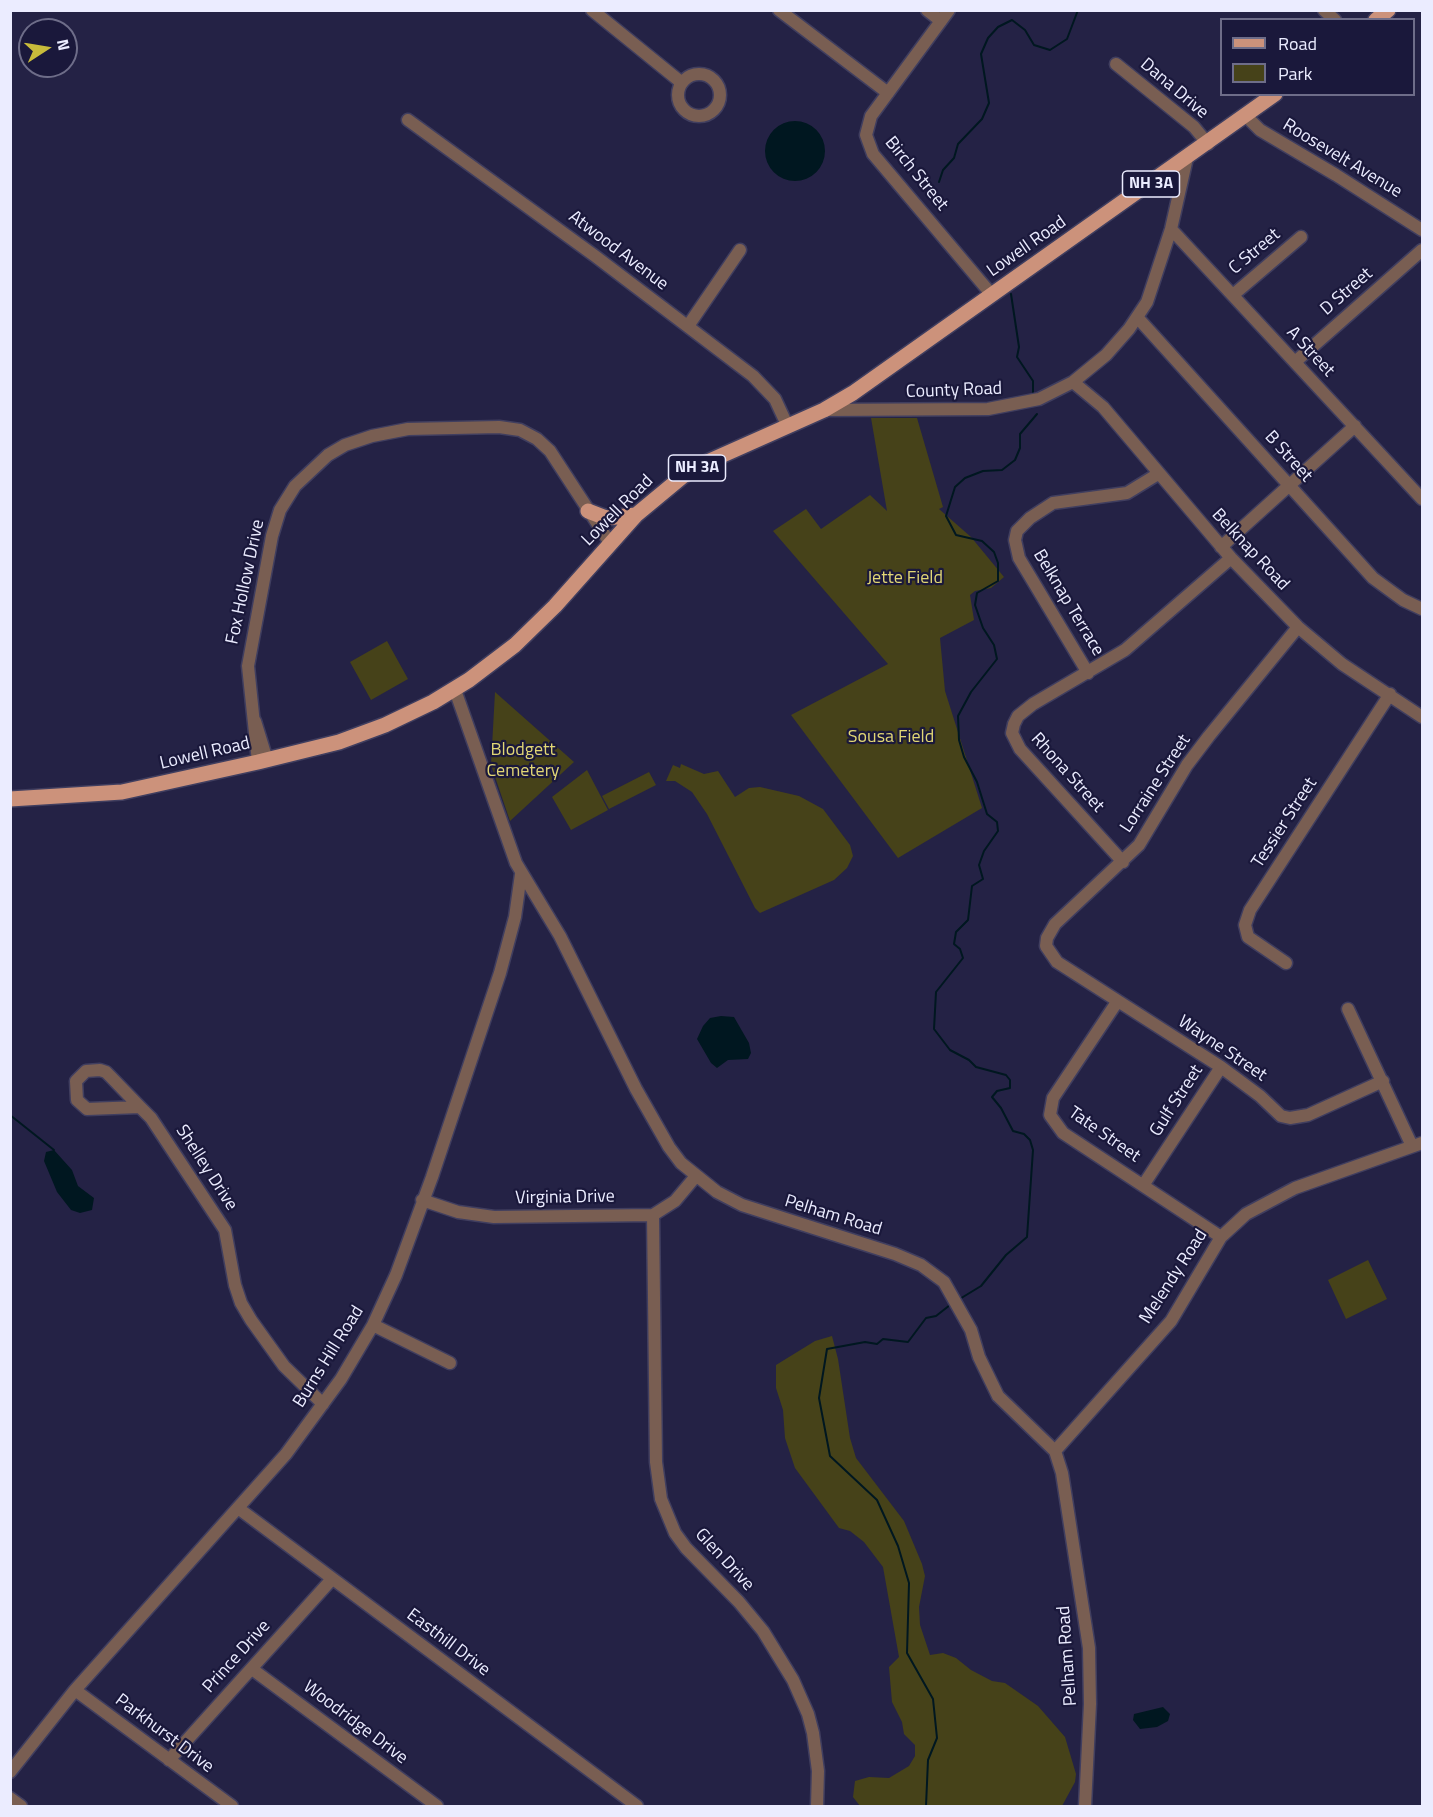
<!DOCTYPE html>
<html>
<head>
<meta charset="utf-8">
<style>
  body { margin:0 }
  #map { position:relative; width:1433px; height:1817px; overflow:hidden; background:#242245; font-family:"Titillium Web",sans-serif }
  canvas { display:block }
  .frame { position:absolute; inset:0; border:12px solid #ebecff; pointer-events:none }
  .legend { position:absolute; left:1220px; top:18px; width:195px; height:78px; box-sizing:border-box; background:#1a183b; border:2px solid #6e6d89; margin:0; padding:8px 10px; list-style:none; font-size:18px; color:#ebecff }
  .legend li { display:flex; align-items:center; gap:12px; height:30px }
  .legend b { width:30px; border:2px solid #6e6d89 }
  .north { position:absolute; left:18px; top:18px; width:60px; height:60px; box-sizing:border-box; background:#1a183b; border:2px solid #6e6d89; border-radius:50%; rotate:78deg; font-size:16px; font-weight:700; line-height:24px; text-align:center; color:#ebecff }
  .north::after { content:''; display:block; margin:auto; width:21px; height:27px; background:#c8bb3b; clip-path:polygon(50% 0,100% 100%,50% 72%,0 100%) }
</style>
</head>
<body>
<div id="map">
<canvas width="1433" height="1817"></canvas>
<div class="frame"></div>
<ul class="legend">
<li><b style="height:8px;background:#cc927b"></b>Road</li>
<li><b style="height:16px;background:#464219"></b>Park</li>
</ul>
<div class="north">N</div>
</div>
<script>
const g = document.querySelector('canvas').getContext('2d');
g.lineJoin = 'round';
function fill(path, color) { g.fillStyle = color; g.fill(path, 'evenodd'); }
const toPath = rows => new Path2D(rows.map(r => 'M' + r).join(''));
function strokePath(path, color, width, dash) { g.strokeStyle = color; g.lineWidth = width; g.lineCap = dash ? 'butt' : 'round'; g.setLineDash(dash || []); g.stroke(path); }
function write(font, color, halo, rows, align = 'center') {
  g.font = font + ' "Titillium Web",sans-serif'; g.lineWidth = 4.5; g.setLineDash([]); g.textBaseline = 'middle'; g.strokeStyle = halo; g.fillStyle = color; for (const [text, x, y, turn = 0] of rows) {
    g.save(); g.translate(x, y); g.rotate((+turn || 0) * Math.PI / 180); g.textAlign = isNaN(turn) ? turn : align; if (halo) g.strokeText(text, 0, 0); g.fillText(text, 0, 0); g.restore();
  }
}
fill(toPath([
  [871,418,917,418,943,507,939,509,971,537,1004,577,991,588,975,591,970,595,974,620,940,638,945,691,982,808,898,858,791,715,888,664,773,531,806,509,821,529,870,495,887,511],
  [387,641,408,679,371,700,350,662],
  [495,692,574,762,510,821,491,765],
  [681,764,704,774,718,771,735,797,749,788,760,787,799,796,823,809,850,845,853,856,847,868,834,880,760,913,755,908,707,814,692,792,675,781,666,781,673,765,680,768],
  [587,770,608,810,571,830,552,797],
  [649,772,656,785,609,809,602,796],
  [1368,1260,1387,1299,1346,1319,1328,1280],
  [832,1336,838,1359,850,1438,856,1458,904,1521,922,1564,925,1576,919,1607,920,1625,930,1655,943,1653,956,1658,971,1670,992,1681,1005,1683,1038,1706,1065,1737,1076,1774,1075,1782,1062,1806,860,1806,853,1797,855,1781,869,1777,889,1778,909,1766,915,1756,915,1745,904,1734,902,1722,892,1702,889,1667,899,1657,883,1567,864,1542,850,1531,839,1528,795,1468,785,1438,783,1410,776,1388,776,1365,815,1341]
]), '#464219');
fill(toPath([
  '765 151a30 30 0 1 1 60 0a30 30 0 1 1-60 0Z',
  [721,1016,734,1017,749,1043,751,1053,748,1059,728,1060,717,1068,711,1063,697,1039,703,1026,710,1018],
  [54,1150,72,1170,78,1186,94,1198,92,1210,80,1213,71,1210,57,1192,44,1161,46,1152],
  [1163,1707,1170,1714,1168,1721,1157,1727,1140,1729,1133,1720,1134,1714]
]), '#001720');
strokePath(toPath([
  [939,182,943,170,954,158,958,144,982,119,989,103,981,54,988,38,998,27,1012,20,1025,30,1034,45,1050,50,1067,39,1078,10],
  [1011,294,1019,347,1017,357,1033,381,1033,393],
  [10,1115,54,1150],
  [958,1300,981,1286,1006,1255,1027,1237,1033,1150,1030,1140,1024,1134,1013,1131,1001,1108,992,1097,997,1091,1010,1088,1010,1080,1006,1075,976,1067,969,1060,950,1050,934,1029,936,992,963,958,960,949,954,944,956,932,968,920,972,886,983,879,979,865,984,851,998,831,997,822,987,814,977,782,964,757,959,740,958,716,971,692,997,659,994,645,983,628,975,605,977,593,998,581,998,563,994,552,982,541,956,535,946,516,955,487,965,478,983,471,1002,470,1015,460,1020,448,1020,434,1037,414],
  [926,1806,928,1760,937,1738,933,1699,907,1653,909,1583,898,1546,877,1500,830,1456,819,1398,827,1349,865,1342,877,1344,883,1339,908,1342,926,1318,936,1316,950,1305]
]), '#001720', 2);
const minor = toPath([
  [592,10,682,83],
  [779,10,888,93],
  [927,10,941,21],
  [949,10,871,116,866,135,873,154,992,295],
  [1324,10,1335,20],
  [1116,64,1194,127,1208,144],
  '678 95a21 21 0 1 1 42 0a21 21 0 1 1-42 0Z',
  [1246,116,1260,130,1336,175,1422,230],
  [408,120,595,256,753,376,775,399,788,427],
  [1171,229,1422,499],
  [1233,295,1301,237],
  [1137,317,1373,578,1403,600,1422,609],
  [688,326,740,250],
  [1295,362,1422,250],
  [1073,382,1103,407,1231,558,1298,627,1342,664,1422,717],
  [824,410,988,409,1039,399,1073,382,1106,355,1129,329,1147,302,1171,229,1187,158],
  [1221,547,1355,426],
  [1298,627,1209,736,1187,765,1139,845,1055,924,1047,938,1046,946,1057,962,1221,1067,1260,1096,1281,1116,1290,1118,1308,1115,1383,1081],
  [1088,673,1019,558,1015,540,1017,531,1030,518,1053,503,1127,493,1158,474],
  [455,690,516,863,560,936,636,1089,669,1147,681,1163,717,1192,742,1205,895,1254,921,1265,944,1282,971,1330,979,1357,998,1396,1055,1451,1062,1473,1089,1648,1090,1704,1085,1806],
  [255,721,267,760],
  [258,762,248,666,272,536,280,510,295,486,328,455,345,445,372,436,408,429,499,427,520,430,537,439,550,451,610,543],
  [1123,862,1020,749,1012,733,1014,724,1018,716,1033,704,1125,650,1231,558],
  [1286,963,1248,937,1245,925,1250,910,1390,694],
  [1117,1002,1053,1098,1050,1115,1063,1133,1221,1237],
  [1348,1009,1412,1146],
  [140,1107,87,1109,77,1100,76,1081,86,1071,100,1070,106,1072,111,1077,140,1107,151,1118,225,1230,235,1285,241,1303,251,1320,284,1366,323,1404],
  [1144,1184,1221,1067],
  [422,1200,458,1212,494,1217,653,1215,675,1201,696,1176],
  [653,1215,656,1462,661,1499,675,1533,686,1548,739,1602,763,1631,793,1680,808,1714,813,1733,818,1771,817,1806],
  [373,1325,450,1363],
  [1055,1451,1171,1321,1221,1237,1246,1214,1295,1188,1422,1143],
  [238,1508,637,1806],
  [252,1669,437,1806],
  [75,1690,232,1806],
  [169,1760,332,1579],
  [10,1772,75,1690,286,1454,341,1379,373,1325,396,1275,432,1177,500,973,515,917,521,874],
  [10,1798,21,1806]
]);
const major = toPath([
  [1376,20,1388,10],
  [588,511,606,518,636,515],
  [10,799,122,792,258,762,339,742,385,725,433,702,469,680,515,645,555,606,636,515,683,476,705,463,824,410,853,393,1275,94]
]);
strokePath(minor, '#403e5f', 15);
strokePath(major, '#403e5f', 18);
strokePath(minor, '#795e52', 12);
strokePath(major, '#cc927b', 15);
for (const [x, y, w] of [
  [1151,184,57],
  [697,468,57]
]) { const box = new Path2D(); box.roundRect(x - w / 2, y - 13, w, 26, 4.5); g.fillStyle = '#1a183b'; g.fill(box); strokePath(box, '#ebecff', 1.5); }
write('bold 16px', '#ebecff', null, [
  ["NH 3A",1151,184],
  ["NH 3A",697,468]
]);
write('18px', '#ebecff', '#1a183b', [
  ["Dana Drive",1174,89,40],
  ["Roosevelt Avenue",1342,159,31],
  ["Birch Street",916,174,51],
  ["Lowell Road",1027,247,-35],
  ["Atwood Avenue",618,251,37],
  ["C Street",1255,252,-40],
  ["D Street",1347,292,-41],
  ["A Street",1310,352,47],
  ["County Road",954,391,-2],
  ["B Street",1288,457,48],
  ["Lowell Road",618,511,-45],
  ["Belknap Road",1250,550,47],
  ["Fox Hollow Drive",246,582,-78],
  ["Belknap Terrace",1068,603,59],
  ["Lowell Road",205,754,-13],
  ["Rhona Street",1067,773,48],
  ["Lorraine Street",1156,784,-57],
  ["Tessier Street",1285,823,-57],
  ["Wayne Street",1222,1049,34],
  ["Gulf Street",1177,1101,-57],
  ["Tate Street",1104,1135,35],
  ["Shelley Drive",206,1168,57],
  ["Virginia Drive",565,1198,-1],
  ["Pelham Road",833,1216,17],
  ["Melendy Road",1174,1277,-57],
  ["Burns Hill Road",329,1357,-58],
  ["Glen Drive",724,1560,47],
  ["Easthill Drive",448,1643,37],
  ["Pelham Road",1068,1656,-94],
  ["Prince Drive",237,1657,-48],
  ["Woodridge Drive",355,1723,37],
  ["Parkhurst Drive",164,1734,37]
]);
write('18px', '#e2d775', '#1a183b', [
  ["Jette Field",905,579],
  ["Sousa Field",891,738],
  ["Blodgett",523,751],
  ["Cemetery",523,772]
]);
</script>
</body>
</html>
